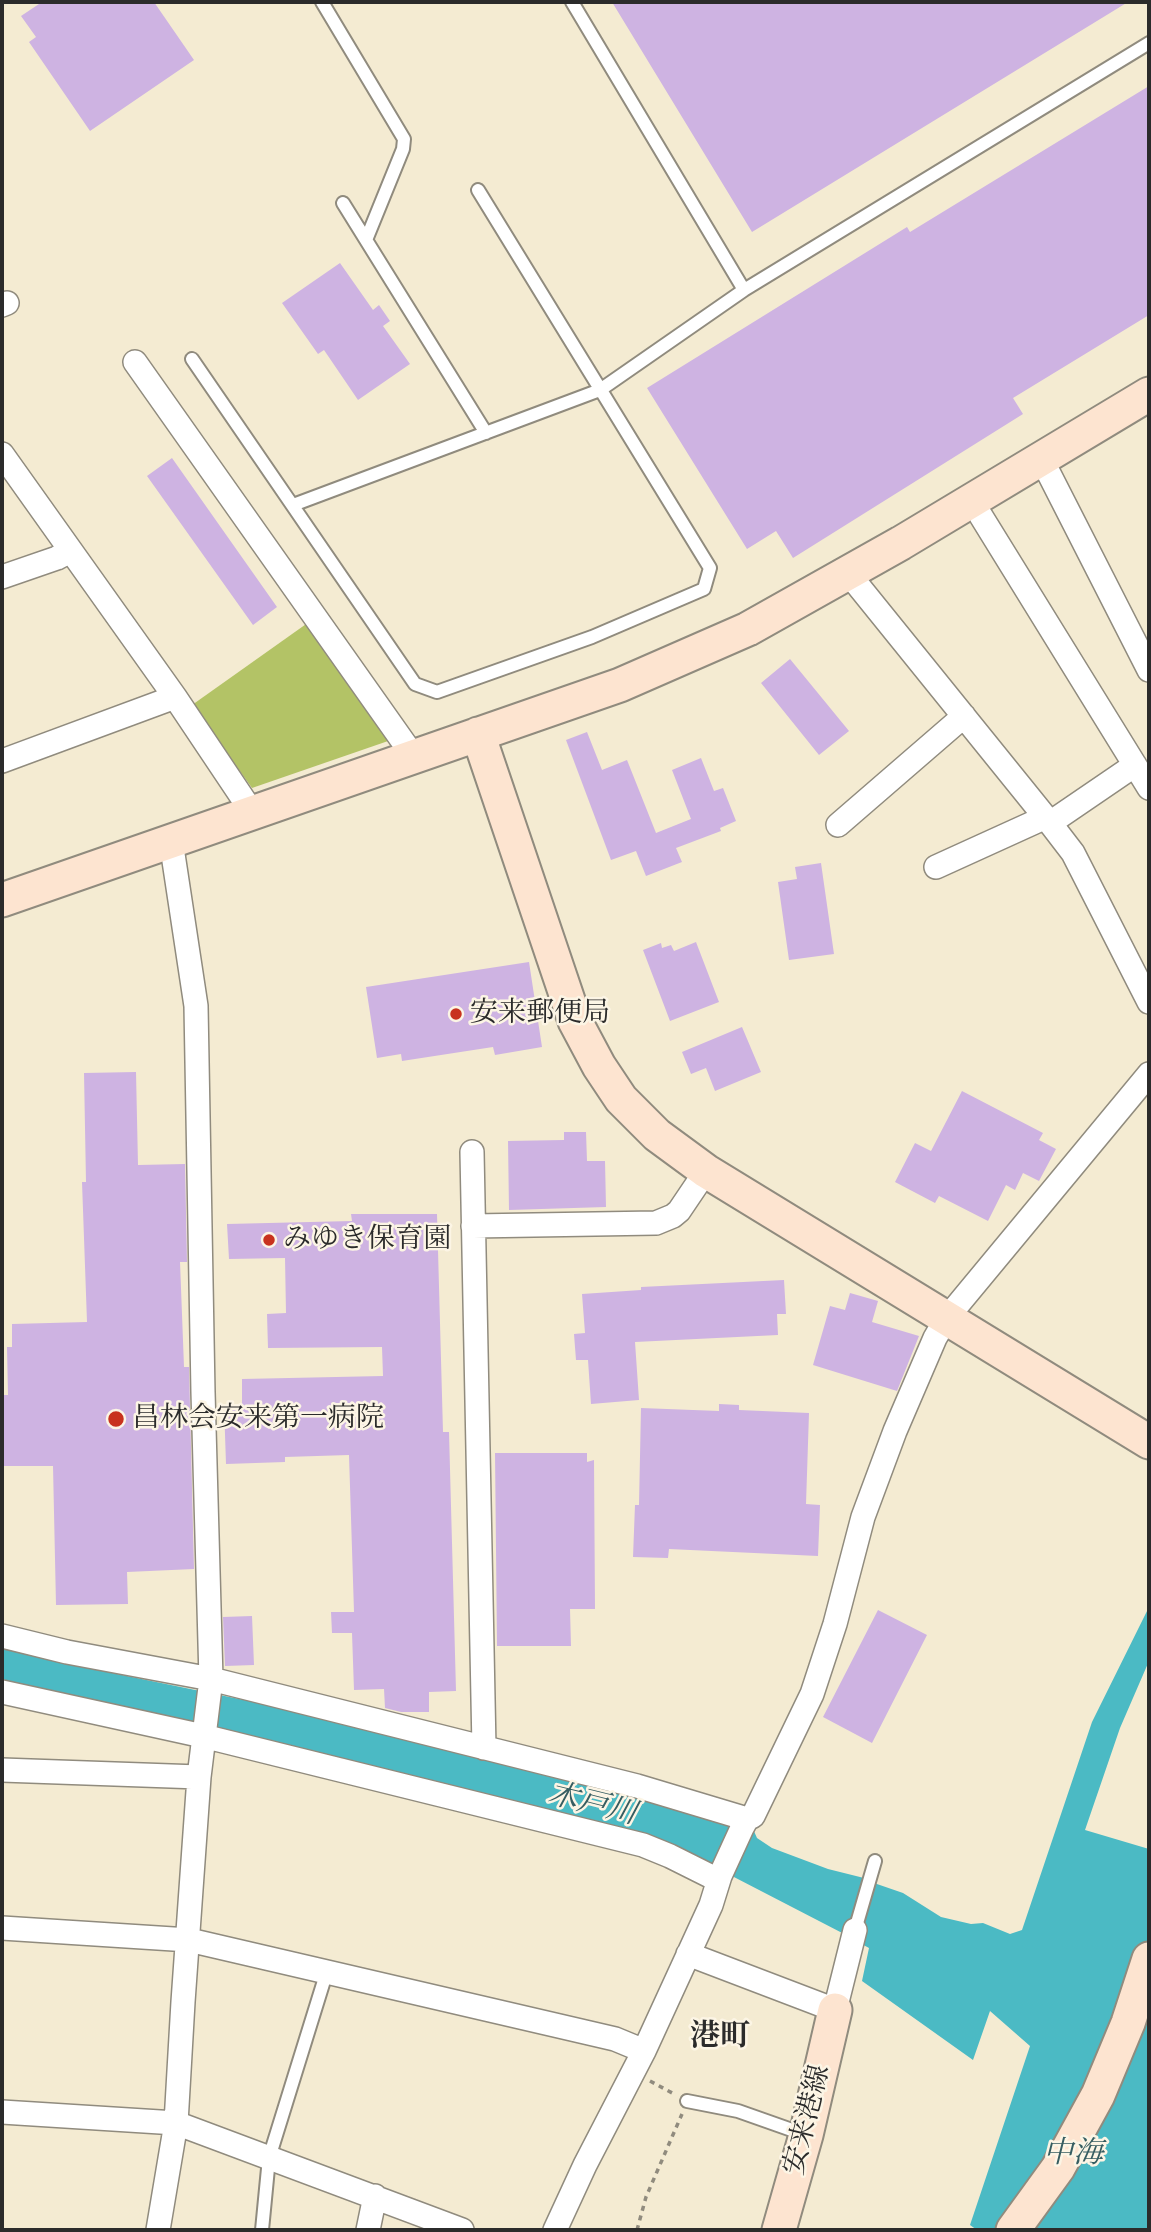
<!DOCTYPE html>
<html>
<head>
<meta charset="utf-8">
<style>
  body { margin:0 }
  #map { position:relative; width:1151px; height:2232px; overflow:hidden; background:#f4ebd2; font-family:"Gentium Book Plus",serif }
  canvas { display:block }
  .frame { position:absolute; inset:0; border:4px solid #2b2b2b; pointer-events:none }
</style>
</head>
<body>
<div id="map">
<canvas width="1151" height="2232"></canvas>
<div class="frame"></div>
</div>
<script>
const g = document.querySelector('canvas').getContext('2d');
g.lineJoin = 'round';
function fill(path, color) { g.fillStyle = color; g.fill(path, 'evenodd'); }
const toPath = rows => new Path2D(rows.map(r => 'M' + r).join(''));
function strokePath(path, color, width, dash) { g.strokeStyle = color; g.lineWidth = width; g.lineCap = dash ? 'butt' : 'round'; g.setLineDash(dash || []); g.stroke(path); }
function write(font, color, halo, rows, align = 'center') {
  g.font = font + ' "Gentium Book Plus","Noto Serif JP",serif'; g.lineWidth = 5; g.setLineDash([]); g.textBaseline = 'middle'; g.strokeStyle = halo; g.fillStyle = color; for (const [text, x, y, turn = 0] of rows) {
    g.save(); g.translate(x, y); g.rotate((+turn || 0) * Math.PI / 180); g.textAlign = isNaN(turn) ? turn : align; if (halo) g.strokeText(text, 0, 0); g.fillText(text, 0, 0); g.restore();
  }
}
fill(toPath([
  [309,622,391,740,252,788,192,705]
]), '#b3c366');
fill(toPath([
  [1149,1607,1149,1661,1120,1728,1085,1830,1149,1849,1149,2230,977,2230,970,2225,1030,2046,990,2011,973,2060,862,1981,869,1948,858,1942,874,1883,903,1893,941,1917,971,1924,983,1923,1010,1934,1022,1930,1092,1722],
  [2,1646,44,1659,332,1718,597,1784,753,1829,757,1838,772,1848,828,1869,864,1878,848,1936,732,1876,2,1679]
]), '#4bbac4');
fill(toPath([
  [42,2,154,2,194,60,90,131,29,42,36,37,21,16],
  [612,2,1128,2,752,232],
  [1149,86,1149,315,1013,398,1023,414,793,558,776,531,747,549,647,388,907,227,910,232],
  [340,263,373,310,379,305,390,321,383,326,410,364,358,400,324,350,318,354,282,303],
  [172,458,277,607,253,625,147,476],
  [790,659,849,731,819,755,761,683],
  [587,732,602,770,627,760,656,833,691,819,672,770,701,758,714,791,723,788,736,821,720,828,721,831,676,848,682,862,646,876,636,851,611,860,566,740],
  [821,863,834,954,789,960,778,882,797,879,795,867],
  [696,942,719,1002,670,1021,643,950,661,943,662,948,671,945,674,951],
  [529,962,542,1047,495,1055,493,1047,402,1061,401,1054,377,1058,366,987],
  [742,1027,761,1072,715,1091,706,1068,691,1074,682,1052],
  [136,1072,138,1165,185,1164,187,1262,180,1262,184,1367,189,1367,194,1569,127,1572,128,1604,56,1605,53,1466,2,1466,2,1395,8,1395,7,1347,12,1347,12,1324,87,1322,82,1182,86,1182,84,1073],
  [962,1091,1043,1133,1039,1140,1056,1149,1039,1181,1023,1173,1015,1190,1006,1185,988,1221,939,1196,935,1203,895,1182,915,1143,931,1151],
  [564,1132,586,1132,587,1161,605,1161,606,1207,509,1210,508,1141,564,1140],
  [351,1214,437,1214,443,1432,449,1432,456,1691,429,1692,429,1712,401,1712,385,1708,384,1689,354,1690,352,1633,332,1633,331,1612,354,1612,349,1455,285,1457,285,1462,226,1464,224,1405,242,1404,242,1379,383,1376,382,1347,268,1348,267,1314,286,1313,285,1258,229,1259,227,1224,352,1221],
  [784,1280,786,1314,777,1314,778,1335,635,1342,639,1400,591,1404,588,1360,576,1360,574,1334,585,1333,582,1294,641,1290,641,1287],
  [850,1293,878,1301,872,1322,919,1336,897,1391,813,1365,830,1306,845,1310],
  [719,1404,739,1405,739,1410,809,1413,806,1504,820,1505,818,1556,669,1549,668,1558,633,1557,635,1505,639,1505,641,1408,719,1411],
  [495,1453,587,1453,587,1462,594,1460,595,1609,570,1609,571,1646,497,1646],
  [878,1610,927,1635,872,1743,823,1717],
  [252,1616,254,1665,225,1666,223,1617]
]), '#ceb3e2');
const lane = toPath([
  [322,2,404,139,403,149,366,240],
  [572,2,744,290,1149,43],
  [343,203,486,433],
  [192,359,415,684,437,692,592,637,704,589,710,568,478,190],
  [293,505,600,390,744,290],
  [855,1930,875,1861],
  [687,2101,738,2111,806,2135],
  [262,2230,269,2158,327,1971]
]);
const street = toPath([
  [2,305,7,303],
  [135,362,414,757],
  [2,454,175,697,252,812],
  [1042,460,1149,670],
  [981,516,1149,788],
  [848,573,1050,823,1073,853,1149,1002],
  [2,577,57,558,70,551],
  [2,761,175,697],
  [1050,823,1135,765],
  [838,825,964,716],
  [936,867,1046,817],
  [472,1152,484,1748],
  [473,1226,656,1223,673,1216,679,1211,706,1171],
  [2,1636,67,1652,211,1679,637,1786,747,1819],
  [2,1692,203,1736,643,1845,670,1856,718,1880],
  [2,1770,199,1777],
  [2,1928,189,1940,615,2039,644,2051],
  [688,1954,835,2010,855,1930],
  [2,2112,176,2123,462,2230],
  [158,2230,176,2123,183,2002,199,1777,211,1679,203,1392,196,1006,171,841],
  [368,2230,375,2196],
  [555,2230,585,2165,644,2051,711,1905,720,1876,742,1828,747,1819,753,1816,812,1694,835,1624,863,1517,895,1431,935,1338,946,1319,1149,1074]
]);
const secondary = toPath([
  [478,734,575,1021,599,1066,621,1099,657,1135,706,1171,1149,1442],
  [2,900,620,685,748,629,901,543,1149,394],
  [779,2230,806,2135,835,2010],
  [1013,2230,1058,2168,1098,2095,1128,2023,1149,1959]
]);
strokePath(lane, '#908b7e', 16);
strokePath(street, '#908b7e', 26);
strokePath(secondary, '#908b7e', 37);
strokePath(toPath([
  [650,2081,674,2094],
  [637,2230,646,2197,682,2114]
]), '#908b7e', 3.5, [5, 5]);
strokePath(lane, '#fff', 12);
strokePath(street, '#fff', 23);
strokePath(secondary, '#fde4d0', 33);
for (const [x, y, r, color] of [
  [456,1014,7,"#c8321e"],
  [269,1240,7,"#c8321e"],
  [116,1419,9,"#c8321e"]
]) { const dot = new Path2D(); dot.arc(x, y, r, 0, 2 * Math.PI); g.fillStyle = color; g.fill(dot); strokePath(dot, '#fcf5e5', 2.5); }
write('28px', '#2b2b2b', '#fcf5e5', [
  ["安来郵便局",470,1014],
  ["みゆき保育園",283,1240],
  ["昌林会安来第一病院",132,1419]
], 'left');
write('28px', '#2b2b2b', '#fcf5e5', [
  ["安来港線",808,2120,-76]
]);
write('italic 30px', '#365d61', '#fcf5e5', [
  ["木戸川",592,1805,14],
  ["中海",1073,2154]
]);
write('bold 30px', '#2b2b2b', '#fcf5e5', [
  ["港町",720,2037]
]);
</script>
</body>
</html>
